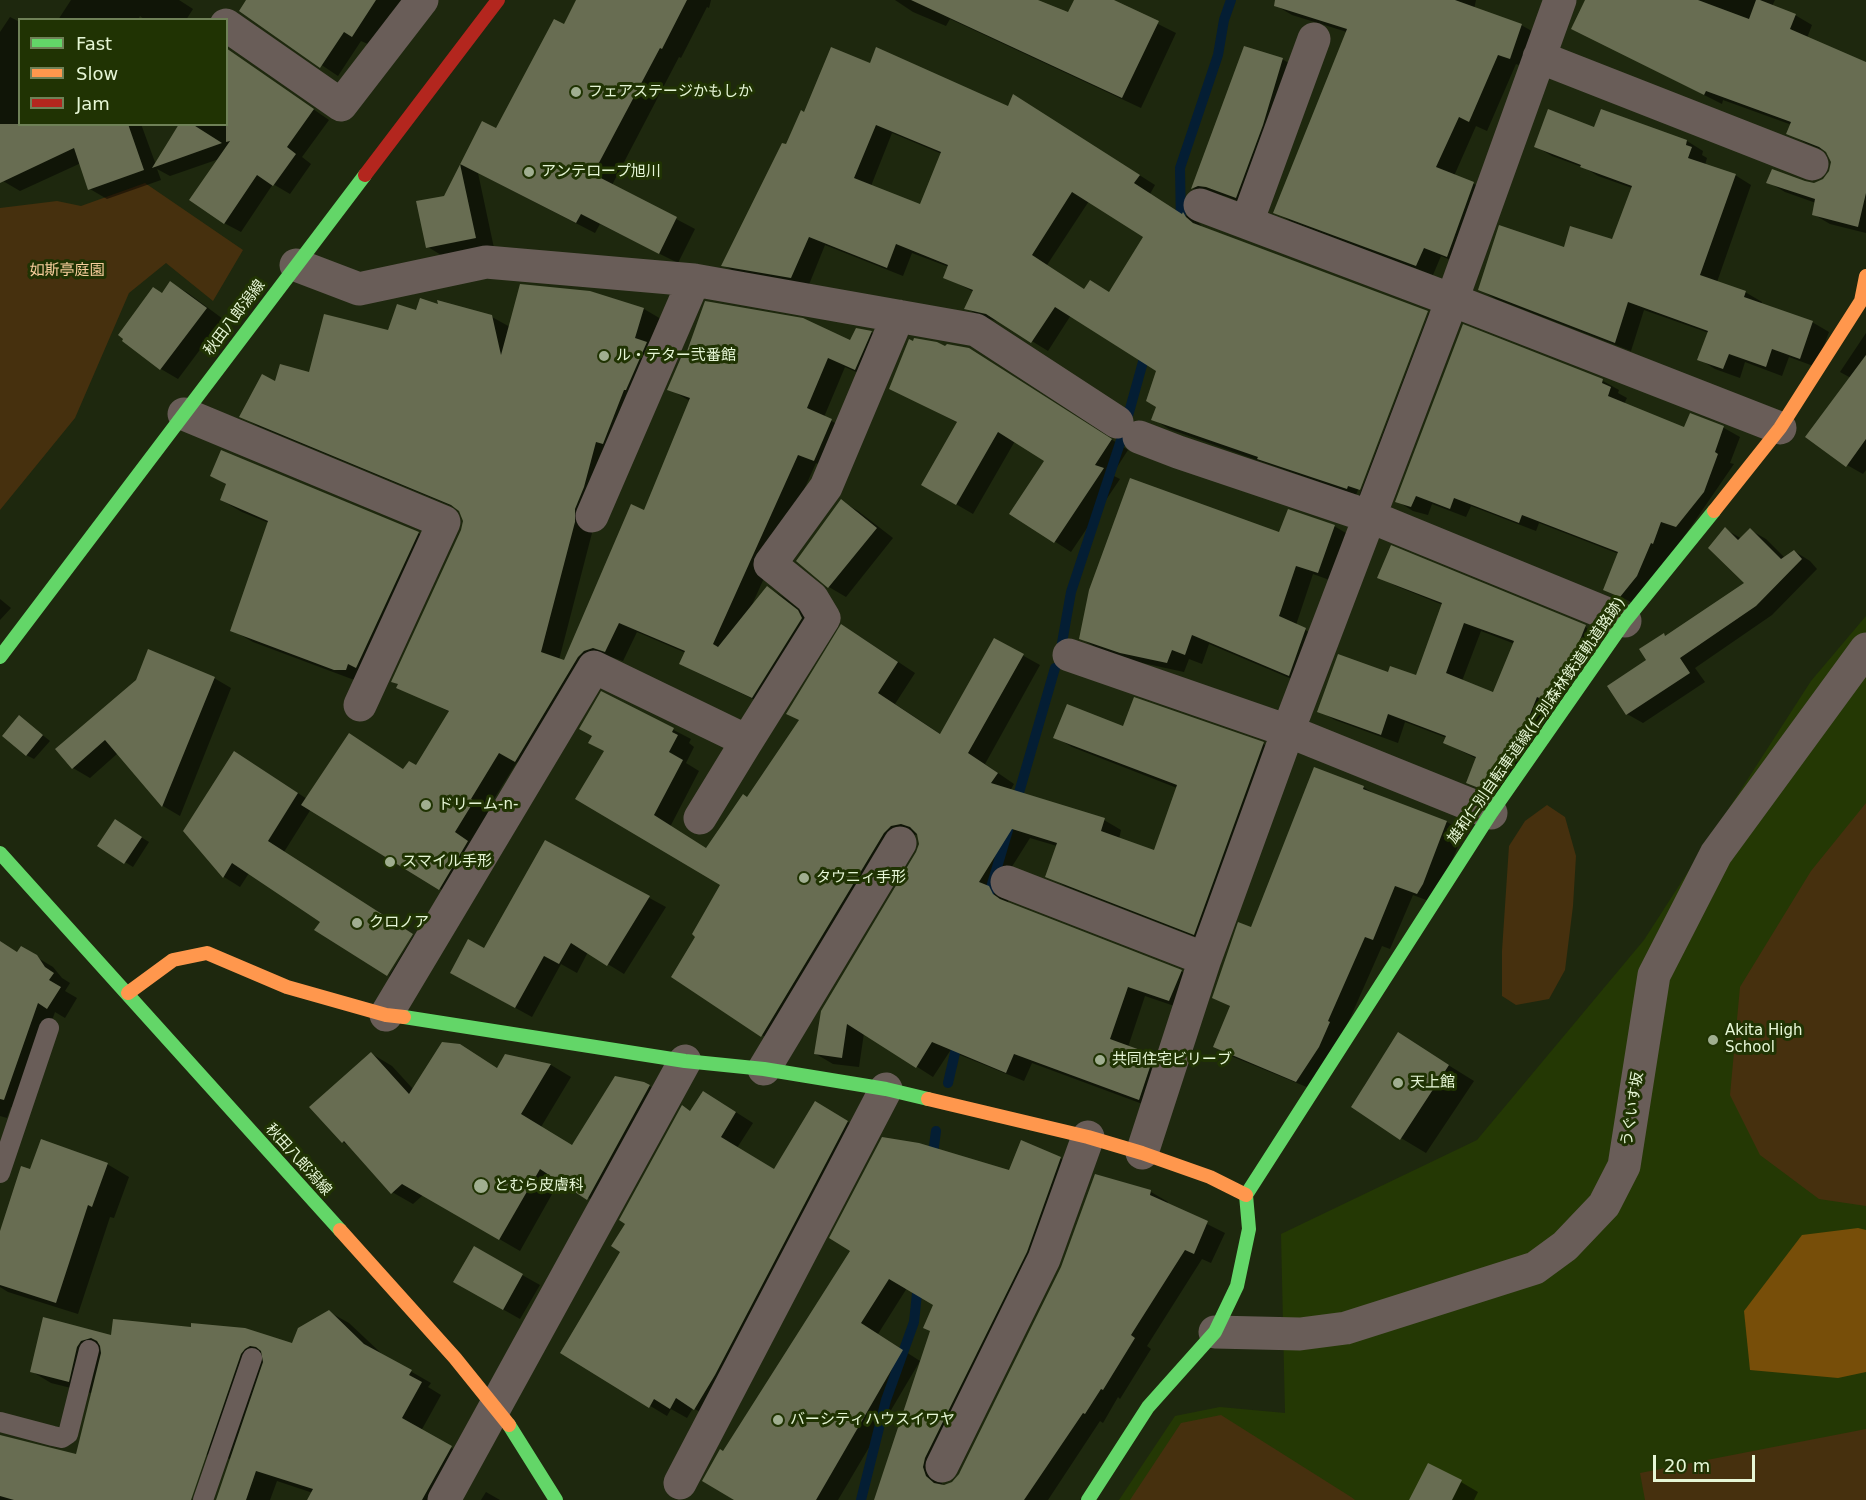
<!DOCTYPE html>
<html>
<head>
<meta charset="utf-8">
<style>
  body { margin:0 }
  #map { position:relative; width:1866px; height:1500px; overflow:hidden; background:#1e280e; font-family:"DejaVu Sans",sans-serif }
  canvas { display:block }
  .legend { position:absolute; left:18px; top:18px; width:210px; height:108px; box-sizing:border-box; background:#203303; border:2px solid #6f8157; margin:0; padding:8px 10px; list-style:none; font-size:18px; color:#e6f6d6 }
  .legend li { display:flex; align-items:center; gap:12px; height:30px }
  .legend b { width:30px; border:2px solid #6f8157 }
  .scale { position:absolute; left:1653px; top:1455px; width:102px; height:27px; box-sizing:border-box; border:3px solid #e6f6d6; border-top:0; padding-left:8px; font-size:18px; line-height:21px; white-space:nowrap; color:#e6f6d6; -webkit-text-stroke:4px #203303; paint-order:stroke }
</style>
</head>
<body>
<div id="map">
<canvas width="1866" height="1500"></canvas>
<ul class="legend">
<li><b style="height:8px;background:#63d668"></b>Fast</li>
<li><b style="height:8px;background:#ff974d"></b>Slow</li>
<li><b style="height:8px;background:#b3261e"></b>Jam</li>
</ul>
<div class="scale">20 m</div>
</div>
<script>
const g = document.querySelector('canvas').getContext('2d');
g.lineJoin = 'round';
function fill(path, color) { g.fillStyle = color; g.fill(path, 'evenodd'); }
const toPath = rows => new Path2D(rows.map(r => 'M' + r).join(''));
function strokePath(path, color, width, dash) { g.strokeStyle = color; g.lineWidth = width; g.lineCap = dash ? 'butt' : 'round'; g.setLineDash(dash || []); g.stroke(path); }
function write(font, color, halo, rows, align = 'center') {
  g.font = font + ' "DejaVu Sans","Noto Sans JP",sans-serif'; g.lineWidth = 6; g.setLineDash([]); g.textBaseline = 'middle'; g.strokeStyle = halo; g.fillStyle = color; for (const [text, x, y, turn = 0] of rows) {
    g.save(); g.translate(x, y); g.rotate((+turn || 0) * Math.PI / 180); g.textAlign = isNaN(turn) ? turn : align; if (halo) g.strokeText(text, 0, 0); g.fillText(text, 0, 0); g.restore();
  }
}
fill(toPath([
  [1866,616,1866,1500,1119,1500,1175,1416,1220,1407,1285,1413,1281,1234,1477,1140,1644,940,1811,681]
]), '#243804');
fill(toPath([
  [145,183,243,250,213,301,166,263,129,293,75,418,0,510,0,208,57,201,81,206],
  [1866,803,1866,1206,1819,1199,1760,1155,1730,1095,1740,987,1811,871],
  [1547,805,1565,817,1576,856,1573,906,1565,970,1549,999,1516,1005,1502,996,1502,951,1509,846,1525,821],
  [1221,1415,1351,1497,1355,1500,1130,1500,1181,1423],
  [1866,1429,1866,1500,1645,1500,1640,1473]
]), '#46300e');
fill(toPath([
  [1858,1228,1866,1230,1866,1372,1838,1378,1750,1370,1744,1311,1802,1235]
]), '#774e09');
fill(toPath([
  [71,0,179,0,193,9,186,20,145,20,140,16,138,20,58,20],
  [248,0,411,0,397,18,390,14,370,45,361,41,338,76,244,13],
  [578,0,711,0,709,8,707,7,681,58,679,57,612,185,695,229,678,263,600,224,595,233,478,173,494,248,446,258,428,247,445,197,482,123,497,130,565,26],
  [895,0,1034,0,1069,14,1076,0,1110,0,1176,33,1141,108,950,19,946,26,913,12],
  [1276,0,1476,0,1474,9,1521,25,1539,35,1527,68,1516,64,1487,131,1476,126,1454,176,1474,184,1491,194,1465,266,1441,256,1433,275,1292,222,1275,212,1347,32,1292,15,1275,5],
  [1587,0,1775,0,1772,6,1795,15,1812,25,1807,38,1866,64,1866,233,1830,224,1813,214,1816,203,1785,192,1768,182,1814,184,1824,180,1831,172,1832,162,1828,152,1806,143,1788,133,1792,125,1723,100,1722,104,1573,29],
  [10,17,20,22,20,124,141,124,156,165,180,124,226,124,226,49,329,120,302,157,311,164,290,194,273,184,241,232,224,223,219,159,170,176,157,169,161,180,107,199,90,189,81,163,20,191,3,181,0,175,0,32],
  [1245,48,1282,59,1299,69,1253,207,1225,196,1216,195,1210,198,1193,188],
  [871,65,1009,108,1029,105,1155,185,1150,194,1183,215,1184,214,1199,223,1202,227,1427,312,1426,312,1356,495,1169,429,1153,419,1158,407,1158,371,1071,315,1048,351,1001,322,982,317,966,308,974,292,945,277,949,267,912,253,903,276,825,245,808,287,739,274,723,265,805,114],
  [892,133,942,154,921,206,871,186],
  [1089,201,1145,237,1110,293,1085,290,1047,265],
  [1602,111,1687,141,1703,151,1702,155,1707,158,1705,165,1735,175,1751,185,1717,282,1745,292,1762,302,1761,304,1812,322,1829,332,1816,367,1789,357,1782,376,1745,362,1740,378,1715,369,1699,359,1709,333,1644,310,1631,351,1496,299,1479,289,1565,249,1613,241,1632,188,1598,176,1585,168,1552,156,1535,146,1595,129],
  [171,283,188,293,223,319,178,379,161,369,124,341],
  [589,293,644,309,661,319,591,519,592,533,559,660,565,662,645,512,690,401,669,389,851,342,871,332,888,342,872,379,845,367,824,417,848,430,831,470,816,463,751,607,768,588,785,598,815,622,770,707,698,673,681,664,686,653,637,632,623,661,611,657,533,771,517,762,487,810,490,812,457,899,311,809,284,852,322,921,249,873,240,887,224,877,252,763,307,799,350,735,405,770,417,767,450,712,398,687,462,530,464,520,459,509,258,426,241,416,276,383,310,373,389,332,417,312,492,317,510,327],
  [1429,313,1443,322,1364,497,1359,496],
  [1464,326,1603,381,1619,390,1618,393,1627,398,1624,404,1685,429,1690,415,1724,428,1740,437,1730,463,1734,464,1637,605,1605,589,1619,554,1539,523,1536,531,1471,506,1466,517,1432,504,1428,515,1413,511,1397,501],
  [1866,333,1866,470,1863,474,1847,465,1851,378,1840,372],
  [986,359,1128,450,1112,475,1120,479,1071,552,1011,513,1046,461,1015,441,973,514,923,485,958,423,891,388],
  [212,476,418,533,439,545,365,684,253,642,232,630,269,523,242,512,221,500,227,485],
  [841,501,858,511,893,538,846,597,829,587,798,560],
  [1334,526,1351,536,1335,582,1313,574,1296,625,1322,639,1306,685,1209,644,1202,664,1189,659,1184,672,1138,662,1097,648,1080,638,1280,534],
  [1725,529,1742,539,1750,530,1766,539,1785,558,1794,551,1810,561,1817,569,1772,615,1695,668,1705,682,1643,723,1627,714,1648,660,1664,635,1667,637,1746,583],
  [1379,577,1585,627,1601,636,1501,798,1468,782,1477,759,1445,743,1447,738,1405,722,1398,743,1335,720,1319,711,1389,674,1417,677,1443,605,1396,586],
  [1481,631,1515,644,1494,694,1462,681],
  [0,599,11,608,0,620],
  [859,636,915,673,895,704,942,735,995,640,1040,665,985,764,1014,784,1010,791,1104,820,1121,830,1119,839,1155,852,1177,788,1072,747,1055,737,1124,728,1263,744,1280,754,1211,943,1065,886,1047,876,1057,846,1030,838,996,892,1006,897,1010,905,1181,971,1198,981,1186,1010,1145,996,1128,1047,1153,1056,1171,1066,1156,1109,1032,1063,1024,1081,950,1051,933,1077,864,1033,859,1067,833,1064,816,1054,920,844,918,834,909,836,779,1046,673,977,697,936,722,885,577,798,606,751,594,736,602,693,691,739,689,743,694,747,686,763,699,771,670,827,707,850,748,799],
  [214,678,231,688,180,816,163,806,118,753,90,778,73,768,57,749],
  [20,717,50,741,34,759,26,755],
  [1363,787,1380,797,1447,822,1464,832,1434,903,1413,895,1390,949,1382,946,1344,1032,1314,1090,1231,1056,1214,1046,1231,1007,1214,997,1252,929],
  [123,826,149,842,133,867,125,862],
  [546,842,666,907,624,974,588,952,577,973,561,964,532,1017,468,982,484,950],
  [414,935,429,945,404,985,389,976],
  [0,942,18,953,21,948,53,967,62,978,70,983,65,991,77,998,65,1018,55,1012,30,1083,27,1112,11,1107,7,1118,0,1116],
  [1398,1034,1474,1081,1426,1153,1401,1138,1364,1086],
  [372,1054,392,1066,413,1089,498,1069,506,1056,551,1065,571,1077,541,1127,573,1147,644,1083,670,1098,608,1210,560,1180,520,1251,423,1195,413,1204,392,1192,351,1147,343,1142],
  [720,1102,753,1123,737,1148,775,1171,816,1103,865,1132,712,1419,693,1408,687,1418,671,1409,667,1416,562,1353,623,1251,691,1113],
  [1060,1158,1077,1168,940,1479,943,1486,954,1482,1151,1192,1168,1202,1167,1204,1225,1233,1211,1263,1202,1259,1147,1346,1151,1349,1120,1399,1118,1397,1103,1423,1100,1421,1048,1500,876,1500,932,1331,935,1305,907,1288,878,1334,920,1361,838,1500,737,1500,724,1453,852,1251,1010,1171],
  [107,1164,129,1177,114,1218,110,1217,78,1314,8,1292,0,1287,0,1236,31,1171],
  [474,1248,540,1285,520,1319,455,1282],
  [329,1312,349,1323,384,1356,431,1383,428,1387,441,1395,421,1431,471,1459,448,1500,308,1500,313,1493,277,1481,270,1500,217,1500,231,1459,193,1452,183,1500,72,1500,91,1393,51,1383,31,1371,44,1319,113,1337,293,1345],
  [0,1436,53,1500,0,1500],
  [1461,1482,1478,1492,1474,1500,1411,1500],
  [486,1492,500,1500,481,1500]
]), '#0007');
strokePath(toPath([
  [1181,226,1180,168,1218,55,1224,20,1231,0],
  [1062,643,1071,592,1123,434,1146,351],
  [1016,803,1055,668],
  [987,901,1008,830],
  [948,1083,958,1040],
  [932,1161,936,1131],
  [861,1500,886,1400,914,1322,918,1284]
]), '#041e34', 10);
fill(toPath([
  [246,0,376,0,352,37,344,32,320,68,239,11],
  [576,0,687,0,662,49,660,48,593,174,677,217,659,254,581,214,576,223,460,164,476,238,426,248,416,201,444,196,482,121,496,128,554,19,564,24],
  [911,0,1038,0,1068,12,1074,0,1114,0,1159,21,1122,98],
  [1275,0,1455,0,1522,24,1510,59,1498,55,1469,122,1459,117,1436,167,1474,182,1447,257,1424,248,1416,266,1273,213,1347,29,1274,6],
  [1585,0,1698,0,1749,19,1756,0,1760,0,1796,14,1790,29,1866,62,1866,193,1858,227,1812,215,1815,199,1766,183,1772,169,1805,181,1814,183,1823,179,1829,171,1831,162,1826,152,1819,147,1786,134,1791,122,1706,91,1704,95,1571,29],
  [1244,46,1283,58,1263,125,1236,198,1206,187,1198,186,1191,189],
  [831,47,870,63,876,47,1008,106,1013,94,1140,175,1134,183,1182,214,1183,212,1186,217,1193,223,1428,311,1360,490,1348,486,1347,489,1257,459,1258,457,1151,420,1156,407,1146,401,1156,371,1055,307,1031,343,986,314,964,309,973,290,943,278,948,265,896,244,887,268,809,237,791,278,721,266,782,143,786,144,801,110,804,112],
  [876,125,941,152,920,204,854,178],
  [1072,192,1143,237,1109,292,1090,280,1084,289,1032,255],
  [226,48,314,109,287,147,296,154,273,186,257,175,224,224,189,200,230,141,226,142],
  [1548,109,1594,127,1601,109,1687,140,1686,145,1692,147,1688,158,1736,174,1700,275,1746,291,1744,297,1813,321,1800,359,1772,349,1766,367,1729,354,1723,369,1697,360,1708,331,1628,302,1615,343,1478,290,1499,225,1564,247,1570,226,1612,239,1632,186,1580,167,1581,165,1534,147],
  [0,124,128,124,144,170,88,190,74,148,0,183],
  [179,124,192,124,222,143,152,168],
  [170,281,207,308,160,370,122,341,123,339,118,335,153,287,162,293],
  [520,284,590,291,644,308,635,338,647,342,626,390,624,390,603,444,596,442,584,487,575,509,575,522,541,652,564,660,631,504,644,510,690,398,667,390,683,353,686,354,705,301,803,318,850,340,856,328,872,331,855,370,828,358,807,408,832,419,814,461,798,455,713,644,718,647,767,586,798,610,802,618,752,698,679,664,685,651,619,623,605,652,593,648,584,651,578,657,515,762,499,753,471,799,474,801,455,832,468,841,439,890,301,805,349,733,403,769,409,761,416,765,449,711,396,688,398,684,391,682,461,530,463,521,459,511,451,505,239,417,262,374,275,381,280,364,309,372,324,314,388,330,397,304,416,310,420,298,438,304,437,300,492,315,501,355],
  [1463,324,1603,379,1602,383,1611,387,1608,396,1684,427,1690,413,1724,426,1715,452,1718,454,1704,492,1676,527,1661,522,1653,544,1651,543,1637,576,1620,597,1603,590,1618,552,1522,515,1519,523,1454,498,1450,509,1416,496,1411,507,1395,502],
  [914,338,937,342,945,346,947,344,969,348,1112,439,1095,465,1104,468,1054,543,1009,514,1044,461,998,432,956,505,921,485,957,422,889,389,909,339,913,341],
  [1866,355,1866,439,1846,467,1805,437],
  [221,450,419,532,356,668,348,664,346,670,334,670,230,631,268,521,220,500,226,484,210,476],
  [1130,478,1279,532,1288,509,1335,525,1318,573,1296,566,1279,616,1306,628,1289,676,1192,635,1185,655,1172,650,1167,663,1120,653,1079,639,1089,590],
  [841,499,877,528,828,588,796,561],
  [1725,527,1738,540,1750,528,1781,559,1794,550,1802,559,1756,606,1680,658,1690,673,1626,715,1607,686,1646,660,1639,649,1664,633,1665,636,1744,583,1708,548],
  [1391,545,1586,625,1568,670,1546,701,1537,697,1520,739,1516,745,1512,743,1506,759,1484,790,1466,783,1476,757,1443,743,1446,736,1388,714,1381,735,1317,712,1338,654,1388,672,1390,666,1416,675,1442,603,1377,578],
  [1464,623,1514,641,1493,692,1446,673],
  [841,624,898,662,878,693,940,734,994,638,1024,654,968,753,998,773,991,783,1105,818,1101,831,1154,850,1177,785,1053,738,1067,704,1123,726,1134,697,1264,742,1194,935,1045,877,1057,843,1012,829,979,882,989,886,993,894,1000,899,1182,970,1169,1001,1128,987,1110,1039,1154,1055,1139,1100,1014,1054,1006,1073,932,1042,916,1068,847,1024,842,1058,814,1054,821,1011,916,852,919,844,917,834,910,827,901,824,891,826,884,833,761,1037,671,977,695,937,692,934,720,885,575,799,604,751,588,743,592,736,579,729,601,691,674,728,672,732,678,735,669,752,683,760,654,815,706,848,743,794,747,797,799,720,786,714],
  [148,649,215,677,162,807,105,740,72,769,55,749,136,680],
  [19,715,43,735,26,756,2,736],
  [234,751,298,793,268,841,413,934,387,976,314,930,320,922,232,863,223,878,183,831],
  [1314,767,1364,786,1363,789,1447,821,1423,884,1417,894,1395,886,1373,940,1365,937,1328,1021,1330,1022,1319,1047,1296,1082,1213,1047,1230,1006,1212,998,1238,922,1251,927],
  [115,819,142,837,124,864,97,846],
  [545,840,650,896,607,966,571,943,559,964,544,956,515,1008,450,973,468,939,484,948],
  [0,941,17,952,21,946,37,955,45,967,54,973,49,980,61,987,47,1009,38,1003,4,1100,0,1099],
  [1398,1032,1449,1065,1400,1140,1351,1107],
  [442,1042,460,1044,497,1068,505,1054,551,1064,521,1114,572,1145,615,1076,644,1082,650,1085,587,1200,540,1169,499,1240,402,1184,391,1194,344,1141,342,1143,309,1107,371,1052,409,1094],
  [703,1091,736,1112,721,1137,774,1169,815,1101,848,1121,715,1375,694,1410,676,1398,670,1409,654,1399,649,1408,560,1353,620,1252,611,1246,625,1224,619,1220,682,1105,690,1111],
  [882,1137,919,1143,1009,1170,1021,1140,1061,1157,1027,1252,925,1458,923,1467,926,1476,934,1483,944,1485,952,1482,959,1474,1061,1267,1095,1174,1151,1190,1150,1195,1208,1221,1194,1254,1185,1250,1131,1335,1135,1338,1103,1390,1101,1389,1085,1414,1083,1413,1024,1500,874,1500,930,1331,923,1328,933,1305,889,1279,861,1323,903,1350,816,1500,734,1500,702,1481,720,1449,723,1451,850,1251,829,1238],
  [41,1139,108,1163,92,1207,88,1205,56,1303,0,1285,0,1231,21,1166,30,1169],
  [474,1246,523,1274,503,1310,453,1282],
  [329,1310,364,1344,412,1370,409,1375,422,1382,402,1418,452,1446,422,1500,307,1500,313,1489,256,1471,246,1500,216,1500,263,1362,261,1351,256,1347,250,1346,245,1349,241,1354,191,1500,14,1500,0,1496,0,1435,76,1454,101,1353,100,1346,97,1341,91,1338,81,1341,77,1347,69,1382,30,1372,43,1317,111,1335,113,1319,191,1327,191,1323,245,1328,292,1343,298,1328],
  [1428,1463,1462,1480,1452,1500,1409,1500]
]), '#686d52');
strokePath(toPath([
  [0,1173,49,1028],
  [0,1422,53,1436,62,1438,68,1434,89,1350],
  [203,1500,252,1358]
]), '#695d58', 20);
strokePath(toPath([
  [226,25,341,105,422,0],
  [1539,57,1812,164],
  [1200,205,1452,300,1780,428],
  [1247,222,1314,39],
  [296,265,359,289,486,262,694,280,976,330,1117,422],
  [184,414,444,522,360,705],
  [1139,437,1178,452,1371,517,1625,621],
  [592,516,694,280],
  [1069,655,1288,731,1491,813],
  [700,818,747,741],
  [1007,882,1205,959],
  [386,1015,594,667,747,741,824,618,812,598,770,564,826,487,898,316],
  [764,1069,900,843],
  [1142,1153,1205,959,1288,731,1452,300,1560,0],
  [1215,1332,1300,1334,1346,1328,1535,1268,1565,1246,1604,1205,1624,1166,1654,975,1716,854,1866,649],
  [942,1466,1044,1259,1088,1137],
  [680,1483,886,1089],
  [444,1500,685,1061]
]), '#695d58', 33);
strokePath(toPath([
  [0,657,365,175],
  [0,853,340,1230],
  [404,1017,685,1061,764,1069,886,1089,928,1099],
  [1246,1195,1491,813,1625,621,1714,511],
  [509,1425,556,1500],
  [1088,1500,1148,1407,1215,1332,1237,1286,1249,1229,1246,1195]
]), '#63d668', 14);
strokePath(toPath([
  [1714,511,1780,428,1861,301,1866,276],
  [128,993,173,960,207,953,287,987,386,1015,404,1017],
  [928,1099,1088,1137,1142,1153,1210,1177,1246,1195],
  [340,1230,455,1358,509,1425]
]), '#ff974d', 14);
strokePath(toPath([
  [365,175,498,0]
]), '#b3261e', 14);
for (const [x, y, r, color] of [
  [576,92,6,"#a0ae90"],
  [529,172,6,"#a0ae90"],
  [604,356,6,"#a0ae90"],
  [426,805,6,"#a0ae90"],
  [390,862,6,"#a0ae90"],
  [804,878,6,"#a0ae90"],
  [357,923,6,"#a0ae90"],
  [1713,1040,6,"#a0ae90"],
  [1100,1060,6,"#a0ae90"],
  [1398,1083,6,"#a0ae90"],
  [481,1186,8,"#a0ae90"],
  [778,1420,6,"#a0ae90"]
]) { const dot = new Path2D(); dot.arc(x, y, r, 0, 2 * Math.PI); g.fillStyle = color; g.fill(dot); strokePath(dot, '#203303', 2); }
write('15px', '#e6f6d6', '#203303', [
  ["フェアステージかもしか",588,92],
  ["アンテロープ旭川",541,172],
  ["ル・テター弐番館",616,356],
  ["ドリーム-n-",438,805],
  ["スマイル手形",402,862],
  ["タウニィ手形",816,878],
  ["クロノア",369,923],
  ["Akita High",1725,1031],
  ["School",1725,1048],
  ["共同住宅ビリーブ",1112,1060],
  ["天上館",1410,1083],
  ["とむら皮膚科",494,1186],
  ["バーシティハウスイワヤ",790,1420]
], 'left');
write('15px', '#f9ce9d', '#203303', [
  ["如斯亭庭園",67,271]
]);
write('15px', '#e6f6d6', '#203303', [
  ["秋田八郎潟線",235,318,-53],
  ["雄和仁別自転車道線(仁別森林鉄道軌道路跡)",1537,721,-55],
  ["うぐいす坂",1633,1109,-81],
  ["秋田八郎潟線",298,1160,48]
]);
</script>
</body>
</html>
